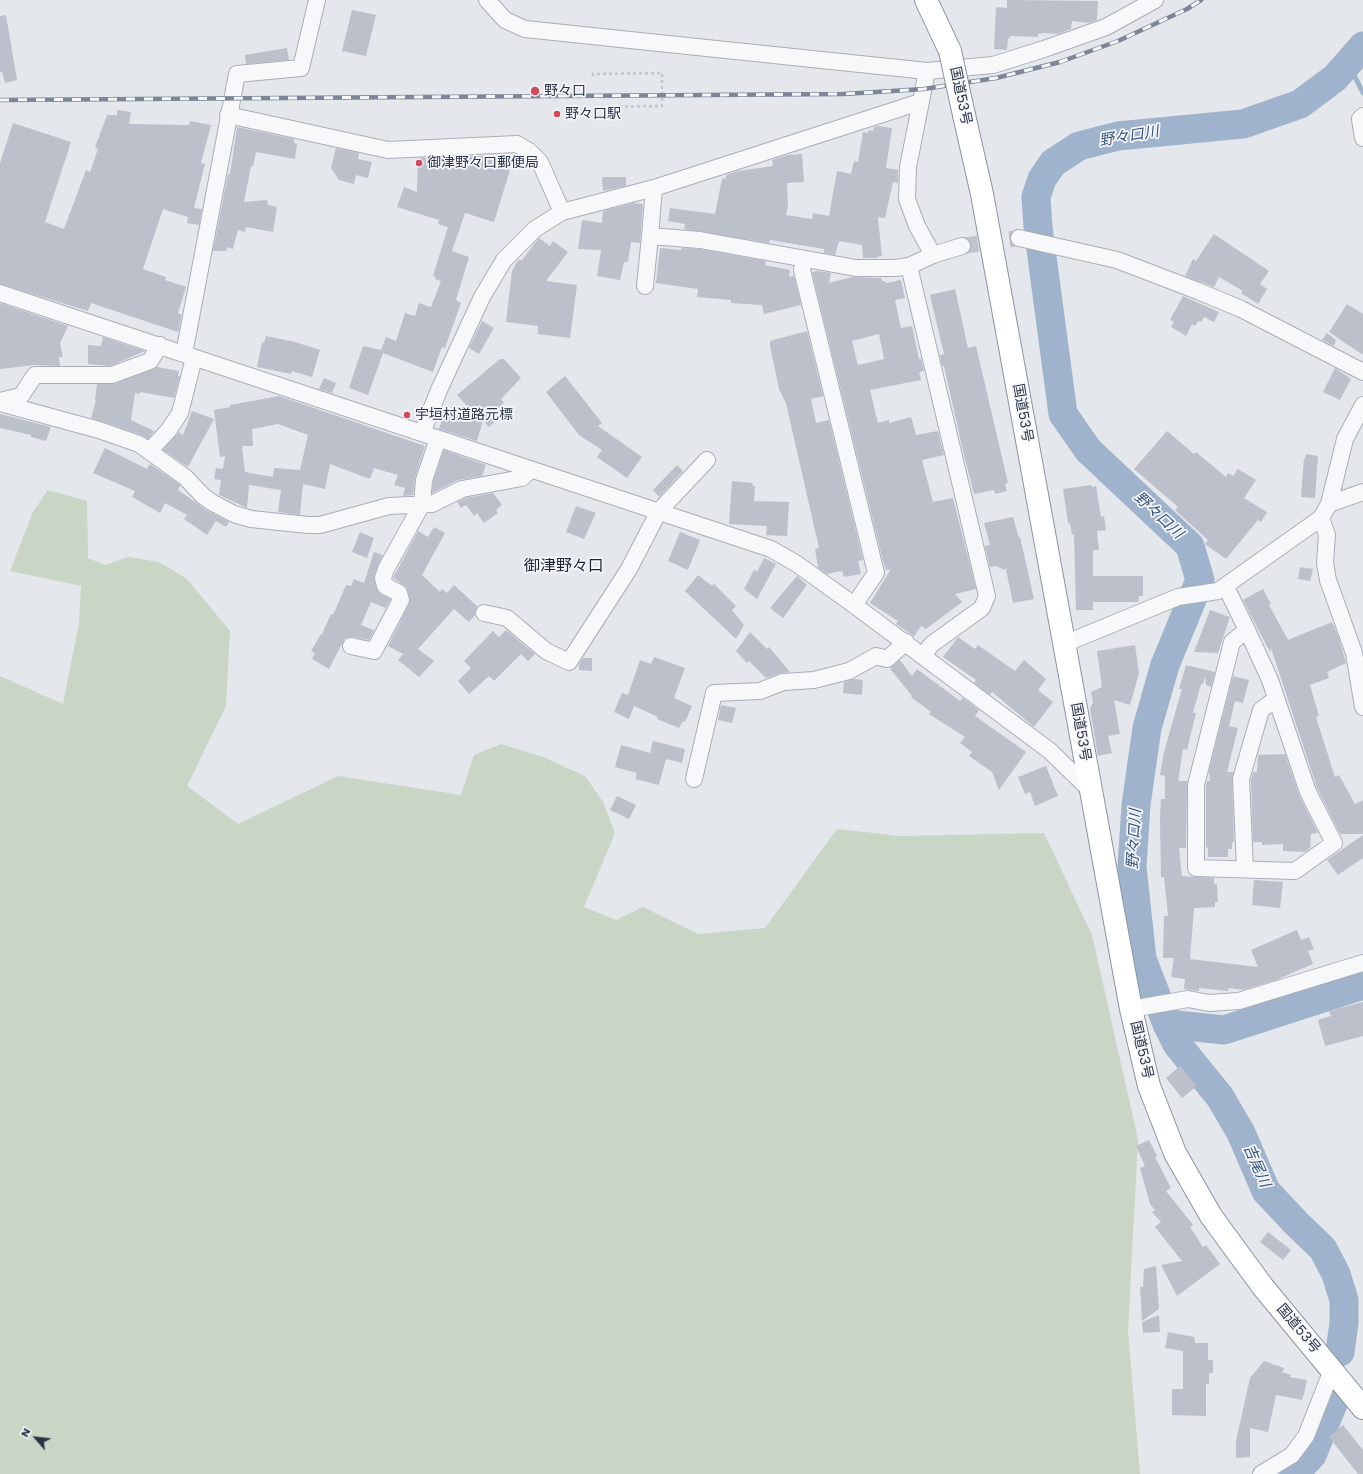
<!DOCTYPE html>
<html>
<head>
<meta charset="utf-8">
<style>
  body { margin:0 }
  #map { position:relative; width:1363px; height:1474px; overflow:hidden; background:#e4e7ec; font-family:Poppins,sans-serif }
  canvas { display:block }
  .north { position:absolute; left:16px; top:1418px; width:40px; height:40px; -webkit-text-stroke:3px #f4f6f9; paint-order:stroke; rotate:298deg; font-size:11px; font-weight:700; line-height:16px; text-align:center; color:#2b3445 }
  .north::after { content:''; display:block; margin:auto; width:14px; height:18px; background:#2b3445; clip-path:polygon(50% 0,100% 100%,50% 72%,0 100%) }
</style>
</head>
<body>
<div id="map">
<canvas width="1363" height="1474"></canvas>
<div class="north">N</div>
</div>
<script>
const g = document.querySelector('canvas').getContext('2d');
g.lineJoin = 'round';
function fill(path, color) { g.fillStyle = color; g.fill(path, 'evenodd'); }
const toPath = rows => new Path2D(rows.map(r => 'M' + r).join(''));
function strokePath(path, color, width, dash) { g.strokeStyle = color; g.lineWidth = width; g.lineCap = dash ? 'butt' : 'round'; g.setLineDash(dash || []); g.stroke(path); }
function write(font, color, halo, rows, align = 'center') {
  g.font = font + ' Poppins,"Noto Sans JP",sans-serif'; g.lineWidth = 3.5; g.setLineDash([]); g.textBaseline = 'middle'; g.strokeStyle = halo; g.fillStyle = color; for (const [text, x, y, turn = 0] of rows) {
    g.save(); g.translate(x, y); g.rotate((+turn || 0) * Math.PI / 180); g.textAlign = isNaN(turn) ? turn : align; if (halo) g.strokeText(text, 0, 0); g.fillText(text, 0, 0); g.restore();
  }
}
fill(toPath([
  [48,490,87,501,88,558,105,565,128,557,159,562,187,579,230,631,226,706,187,786,238,824,338,776,461,795,474,755,501,744,543,757,585,776,603,802,615,833,584,907,616,920,643,907,698,934,765,928,837,829,900,836,1044,833,1092,935,1138,1139,1128,1331,1140,1474,0,1474,0,676,63,704,79,623,81,586,10,571,33,512]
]), '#c9d6c5');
strokePath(toPath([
  [1348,63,1363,93]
]), '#9fb4cc', 5);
strokePath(toPath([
  [1167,1024,1224,1030,1363,985],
  [1340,1352,1344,1323,1344,1300,1336,1274,1323,1249,1296,1223,1266,1191,1241,1133,1220,1097,1177,1044,1167,1024,1142,959,1132,867,1136,805,1147,728,1165,665,1200,580,1190,546,1088,450,1063,414,1038,227,1036,197,1042,179,1053,163,1079,146,1118,136,1243,124,1300,104,1335,78,1363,46],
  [1294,1474,1312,1455,1333,1404]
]), '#9fb4cc', 29);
fill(toPath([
  [1007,0,1098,1,1097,20,1089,23,1072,21,1071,29,1058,34,1043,33,1038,34,1038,37,1010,36,1010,38,1008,38,1007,50,994,49,996,7,1007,8],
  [352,10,376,15,366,56,342,51],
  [6,15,17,80,5,83,2,72,0,72,0,16],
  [287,48,289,60,246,64,245,55],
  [117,110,131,112,129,124,189,125,190,121,211,125,201,163,205,164,194,208,202,209,199,225,187,223,188,217,163,209,143,269,166,277,165,280,186,287,178,313,182,315,178,332,91,303,88,311,0,284,0,163,13,123,71,142,45,222,64,229,86,170,90,172,98,149,95,147,107,115,117,115],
  [878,126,892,128,886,168,898,170,898,183,893,182,885,218,878,217,882,256,876,257,877,258,863,258,862,245,839,241,835,255,824,253,824,249,770,240,769,243,684,229,685,224,668,221,670,208,715,214,722,179,726,178,726,175,738,171,773,166,772,160,787,155,802,154,804,182,787,183,788,205,786,215,812,219,813,213,829,216,837,171,851,174,854,161,858,162,863,132,868,133,869,130,873,131,874,127],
  [237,127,294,139,294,143,297,144,295,159,256,152,253,166,251,166,244,202,267,200,268,205,277,207,273,232,246,227,245,232,238,230,233,249,228,247,226,251,213,251,228,174,230,174],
  [336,148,359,153,358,159,372,162,368,178,356,175,354,184,339,180,331,168],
  [467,156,500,156,500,169,510,170,494,222,465,213,452,251,469,257,456,300,461,303,445,348,442,347,433,372,383,353,368,395,349,388,363,346,381,350,386,337,396,341,405,313,415,316,419,303,431,307,441,281,435,279,436,277,433,276,448,227,438,224,439,220,397,207,404,187,417,192,418,158,441,157,467,161],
  [602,177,626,177,626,186,603,191],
  [634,203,643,204,640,243,631,242,628,262,624,262,620,280,597,276,601,250,578,249,582,220,602,223,603,211],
  [1214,234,1269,271,1260,284,1267,289,1258,304,1241,293,1243,291,1219,277,1214,287,1185,276,1193,259,1196,261],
  [539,238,550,246,553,241,568,252,546,281,577,285,570,338,538,334,538,326,506,322,512,271,518,260,522,260],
  [660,248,681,250,682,248,699,249,766,261,765,265,790,270,789,277,794,276,801,305,764,314,762,305,731,303,731,300,697,297,698,289,656,283],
  [818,271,831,273,829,283,852,277,881,278,882,281,885,281,886,283,901,280,905,298,895,300,901,328,912,326,919,359,921,359,924,371,919,372,921,380,870,390,878,423,889,420,889,423,911,417,916,435,938,431,944,455,922,460,933,502,953,498,976,589,955,594,962,602,926,629,921,626,914,636,896,624,898,621,870,603,891,569,886,570,882,557,812,272],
  [879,334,884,359,858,365,852,341],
  [955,289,968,348,976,346,1008,483,1005,484,1007,491,995,494,994,490,974,494,963,451,944,366,942,366,940,355,944,354,930,295],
  [1183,296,1219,312,1214,322,1204,317,1201,322,1198,321,1195,326,1192,324,1186,336,1171,327,1174,322,1170,320],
  [0,303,68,326,60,343,63,357,59,357,60,366,35,365,0,369],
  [1347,304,1363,314,1363,355,1329,332],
  [482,321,494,328,479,354,469,348],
  [807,331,823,396,811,399,816,423,829,420,863,560,858,561,861,574,844,577,842,571,827,574,818,568,815,549,819,548,786,403,779,389,770,346,770,341],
  [1327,333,1336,340,1334,346,1322,340],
  [266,336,295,342,320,350,312,377,292,371,291,374,257,367,262,342,264,343],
  [103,337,126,345,145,351,110,366,88,364,88,345,101,346],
  [500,359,504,359,521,378,501,399,504,403,497,409,503,415,489,427,483,420,477,441,439,429,446,408,478,418,457,395],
  [157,367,179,371,178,376,180,376,174,398,140,392,140,394,135,393,131,420,154,431,148,439,142,435,91,418,96,400,95,400,97,384,115,384],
  [1335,368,1351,379,1340,400,1323,392],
  [565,376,602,423,598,426,642,457,627,478,597,457,602,450,579,435,546,392],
  [324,378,336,383,332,393,319,389],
  [279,396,425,446,415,477,413,495,403,496,405,488,394,485,398,475,374,468,370,479,330,464,325,489,303,484,300,515,278,512,281,490,249,485,247,508,219,495,221,480,214,479,216,468,223,469,225,456,220,457,214,410,230,407,230,405],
  [278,424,308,435,300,470,274,468,273,477,245,472,242,446,253,446,252,429],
  [192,411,214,419,188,467,163,450,179,432,183,435],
  [0,414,51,427,46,441,31,437,31,435,0,428],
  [1167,431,1194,454,1196,452,1226,477,1228,473,1233,476,1238,469,1256,480,1244,498,1267,512,1261,522,1258,520,1226,559,1205,544,1208,540,1175,510,1178,507,1134,469],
  [105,448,147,469,150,464,179,484,180,486,178,490,208,511,229,522,226,527,216,521,207,535,184,519,187,515,165,503,160,513,132,497,135,491,93,473],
  [444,450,486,465,482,476,458,480,432,493,433,482],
  [1306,454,1318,456,1315,498,1301,497,1304,458,1305,459],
  [677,465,683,471,659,497,653,490],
  [732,481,753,483,752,486,755,486,754,501,789,502,787,536,766,535,767,526,729,524],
  [1091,485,1092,487,1096,486,1101,517,1104,516,1106,530,1097,531,1099,550,1093,550,1093,576,1143,576,1143,596,1139,596,1138,602,1093,602,1093,610,1076,610,1074,534,1072,535,1070,523,1068,523,1063,489],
  [493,493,502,505,496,510,498,513,484,523,477,513,474,516,466,505,461,508,457,502,465,498],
  [576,506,596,513,584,539,566,532],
  [1013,517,1019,538,1020,537,1034,599,1013,603,1006,570,1009,566,1004,570,996,566,990,567,985,546,990,545,984,523],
  [434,527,445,533,422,575,440,592,442,589,447,593,454,585,477,606,475,615,469,622,454,609,418,649,434,661,419,677,398,660,403,654,388,646,409,604,410,598,406,587,393,578,418,531,428,537],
  [360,532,374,538,367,558,352,552],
  [680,532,700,540,688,570,668,561],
  [374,552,383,555,374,575,376,588,380,594,391,599,386,608,371,602,361,625,374,630,369,640,353,637,345,638,329,669,312,659,315,653,311,651,321,634,322,634,331,614,333,615,346,585,351,586,354,579,364,583],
  [764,558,776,564,757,599,744,589,754,570,757,572],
  [1300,567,1313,569,1310,581,1298,579],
  [698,575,712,586,714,584,736,606,732,610,744,625,736,639,685,591],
  [797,576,807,585,783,618,770,608],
  [1263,589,1271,604,1269,605,1288,640,1332,622,1339,638,1346,663,1327,672,1329,678,1310,685,1319,716,1316,717,1335,777,1339,775,1355,804,1363,800,1363,834,1340,834,1317,788,1271,648,1270,652,1243,600],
  [1210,610,1230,617,1218,653,1194,652],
  [506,630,535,654,528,661,521,654,494,681,489,676,469,694,458,681,471,668,464,661,493,631,499,637],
  [750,632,767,649,769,647,790,672,780,673,766,678,749,661,747,663,736,651],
  [958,637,975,649,978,645,1015,671,1024,660,1046,679,1038,690,1053,702,1034,727,992,692,990,695,974,683,976,680,943,657],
  [1135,645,1139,673,1130,705,1114,700,1120,734,1108,736,1112,753,1098,756,1090,709,1093,702,1091,692,1102,687,1097,651],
  [654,657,685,668,674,698,692,706,685,722,683,721,679,728,657,719,658,717,634,706,629,719,614,712,622,693,628,695,640,660,651,664],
  [583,658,592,658,592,671,579,670,579,664],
  [900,660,912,676,917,669,960,701,963,698,979,710,975,716,1026,752,999,790,992,772,969,756,972,752,960,743,965,737,929,714,931,712,911,697,912,696,891,670,891,667],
  [1186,665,1215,672,1211,687,1206,685,1205,676,1203,684,1201,684,1193,713,1196,713,1187,750,1183,749,1178,781,1187,781,1186,848,1179,848,1182,876,1214,878,1214,884,1217,884,1218,902,1215,902,1215,907,1194,908,1190,959,1258,967,1251,950,1297,930,1301,940,1309,937,1314,949,1308,951,1313,964,1276,980,1243,990,1229,988,1228,991,1199,988,1199,991,1184,989,1185,979,1171,977,1174,958,1163,958,1164,916,1168,916,1164,877,1161,877,1160,816,1161,799,1165,799,1165,776,1160,775,1164,752,1182,689,1179,689],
  [1233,676,1249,680,1243,703,1235,701,1229,726,1238,728,1227,772,1233,772,1232,779,1234,842,1232,842,1232,849,1228,849,1228,857,1208,857,1208,847,1206,848,1206,786,1207,781,1210,781,1209,771],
  [854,679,863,680,862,695,843,693,844,682],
  [721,705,736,708,732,723,718,720],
  [653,741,685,749,682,763,666,759,659,785,635,779,637,773,615,767,621,745,650,753],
  [1285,754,1299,795,1318,833,1311,834,1310,848,1305,852,1283,851,1283,844,1262,845,1262,842,1253,842,1251,780,1253,772,1257,772,1258,755],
  [1046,766,1058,796,1035,806,1030,792,1025,794,1018,777],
  [617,796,636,805,629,819,610,810],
  [1363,835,1363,858,1338,875,1327,860],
  [1254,880,1283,882,1280,908,1252,905],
  [1363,1002,1363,1036,1325,1046,1318,1020,1331,1016,1329,1011],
  [1180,1066,1197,1086,1182,1098,1166,1078],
  [1149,1140,1157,1156,1155,1157,1171,1188,1166,1191,1193,1225,1190,1227,1203,1247,1206,1245,1220,1264,1177,1296,1161,1265,1182,1261,1155,1227,1161,1222,1152,1212,1155,1210,1150,1204,1140,1168,1145,1166,1136,1146],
  [1268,1232,1291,1250,1283,1260,1260,1242],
  [1156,1266,1159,1309,1142,1321,1140,1287,1143,1287,1144,1269],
  [1159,1315,1160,1332,1143,1333,1142,1322],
  [1168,1332,1194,1337,1195,1343,1208,1343,1208,1360,1213,1360,1213,1373,1209,1373,1209,1384,1206,1384,1206,1416,1172,1415,1172,1389,1183,1389,1183,1351,1165,1348],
  [1264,1361,1284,1368,1282,1372,1291,1375,1290,1377,1307,1380,1304,1394,1302,1400,1276,1395,1268,1432,1250,1428,1250,1457,1236,1458,1236,1441,1250,1378],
  [1343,1425,1363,1450,1363,1474,1358,1474,1329,1437]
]), '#bbc0ca');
strokePath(toPath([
  [962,246,1019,238]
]), '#bfc3cb', 16, [16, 8]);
const street = toPath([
  [487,0,505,20,525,29,927,71,993,65,1044,49,1106,27,1155,0],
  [927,71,908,167,907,199,917,226,933,255,962,246],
  [228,115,388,150,517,144,529,151,540,162,562,212],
  [1363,116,1360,119,1363,138],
  [654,188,650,236,700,240,856,268,895,268,909,266,933,255],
  [1019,238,1117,260,1198,291,1241,309,1363,372],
  [804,259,802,270,876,573,854,605],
  [909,266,987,596,982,608,932,644,923,655],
  [645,286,650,236],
  [0,293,771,549,797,564,854,605,1050,751,1091,791],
  [184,354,237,74,301,68,317,0],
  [0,401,21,396,35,375,112,375,150,361,160,345],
  [0,403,99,430,139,444,185,477,203,496,213,503,234,514,251,519,308,525,320,525,389,506,432,504,462,489,522,478,530,470],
  [422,433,439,390,482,297,504,260,535,229,562,212,654,188,920,102],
  [149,451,168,431,180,413,194,358],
  [1329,504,1363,492],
  [1321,518,1327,535,1325,563,1328,580,1354,653,1363,707],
  [1226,587,1247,630,1270,680,1308,792,1334,843,1295,871,1196,868,1196,785,1232,642,1247,630],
  [484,613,507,618,546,651,569,662,629,569,659,511,707,460],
  [1064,644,1178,597,1218,591,1321,518,1329,504,1345,439,1363,405],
  [351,646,374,651,401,600,399,593,385,586,383,578,386,569,422,504,424,480,438,439],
  [694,779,714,693,760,691,783,682,814,680,849,671,876,656,887,659,906,642],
  [1245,869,1241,779,1261,710,1276,699],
  [1131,1009,1188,999,1209,1003,1239,1001,1363,963],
  [1261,1474,1292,1455,1306,1436,1332,1370]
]);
const highway = toPath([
  [926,0,950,51],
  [964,115,982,194,1131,1009,1149,1086,1175,1153,1211,1216,1263,1287,1363,1408]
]);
strokePath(street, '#a9aeb7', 18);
strokePath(highway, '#8b94a3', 24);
strokePath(toPath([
  [593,76,593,74,662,73,662,106,598,107]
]), '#c2c5cb', 2.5, [3, 3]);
strokePath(street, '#f7f8fa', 16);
strokePath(highway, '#fff', 22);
const rail = toPath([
  [0,100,844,94,924,89,996,78,1060,62,1118,41,1187,9,1201,0]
]);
strokePath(rail, '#7d8696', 4.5);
strokePath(rail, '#f4f6f9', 3, [9]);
const highwayBridge = toPath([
  [950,51,964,115]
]);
strokePath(highwayBridge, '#8b94a3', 24, []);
strokePath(highwayBridge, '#fff', 22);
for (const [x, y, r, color] of [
  [535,91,5,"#d1495b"],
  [557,114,4,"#d1495b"],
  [419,163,4,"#d1495b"],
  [407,415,4,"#d1495b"]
]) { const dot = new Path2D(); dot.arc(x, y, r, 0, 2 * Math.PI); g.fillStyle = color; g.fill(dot); strokePath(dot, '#f4f6f9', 1.5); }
write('14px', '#2b3445', '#f4f6f9', [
  ["野々口",544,91],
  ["野々口駅",565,114],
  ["御津野々口郵便局",427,163],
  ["宇垣村道路元標",415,415]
], 'left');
write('14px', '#2b3445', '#f4f6f9', [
  ["国道53号",960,96,78],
  ["国道53号",1022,413,80],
  ["国道53号",1080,732,80],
  ["国道53号",1141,1050,77],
  ["国道53号",1298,1329,50]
]);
write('italic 15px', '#34527a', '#f4f6f9', [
  ["野々口川",1129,137,-9],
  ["野々口川",1158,516,43],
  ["野々口川",1135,839,-87],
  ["吉尾川",1256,1166,66]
]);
write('16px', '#1d2536', '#f4f6f9', [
  ["御津野々口",564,567]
]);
</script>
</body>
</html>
